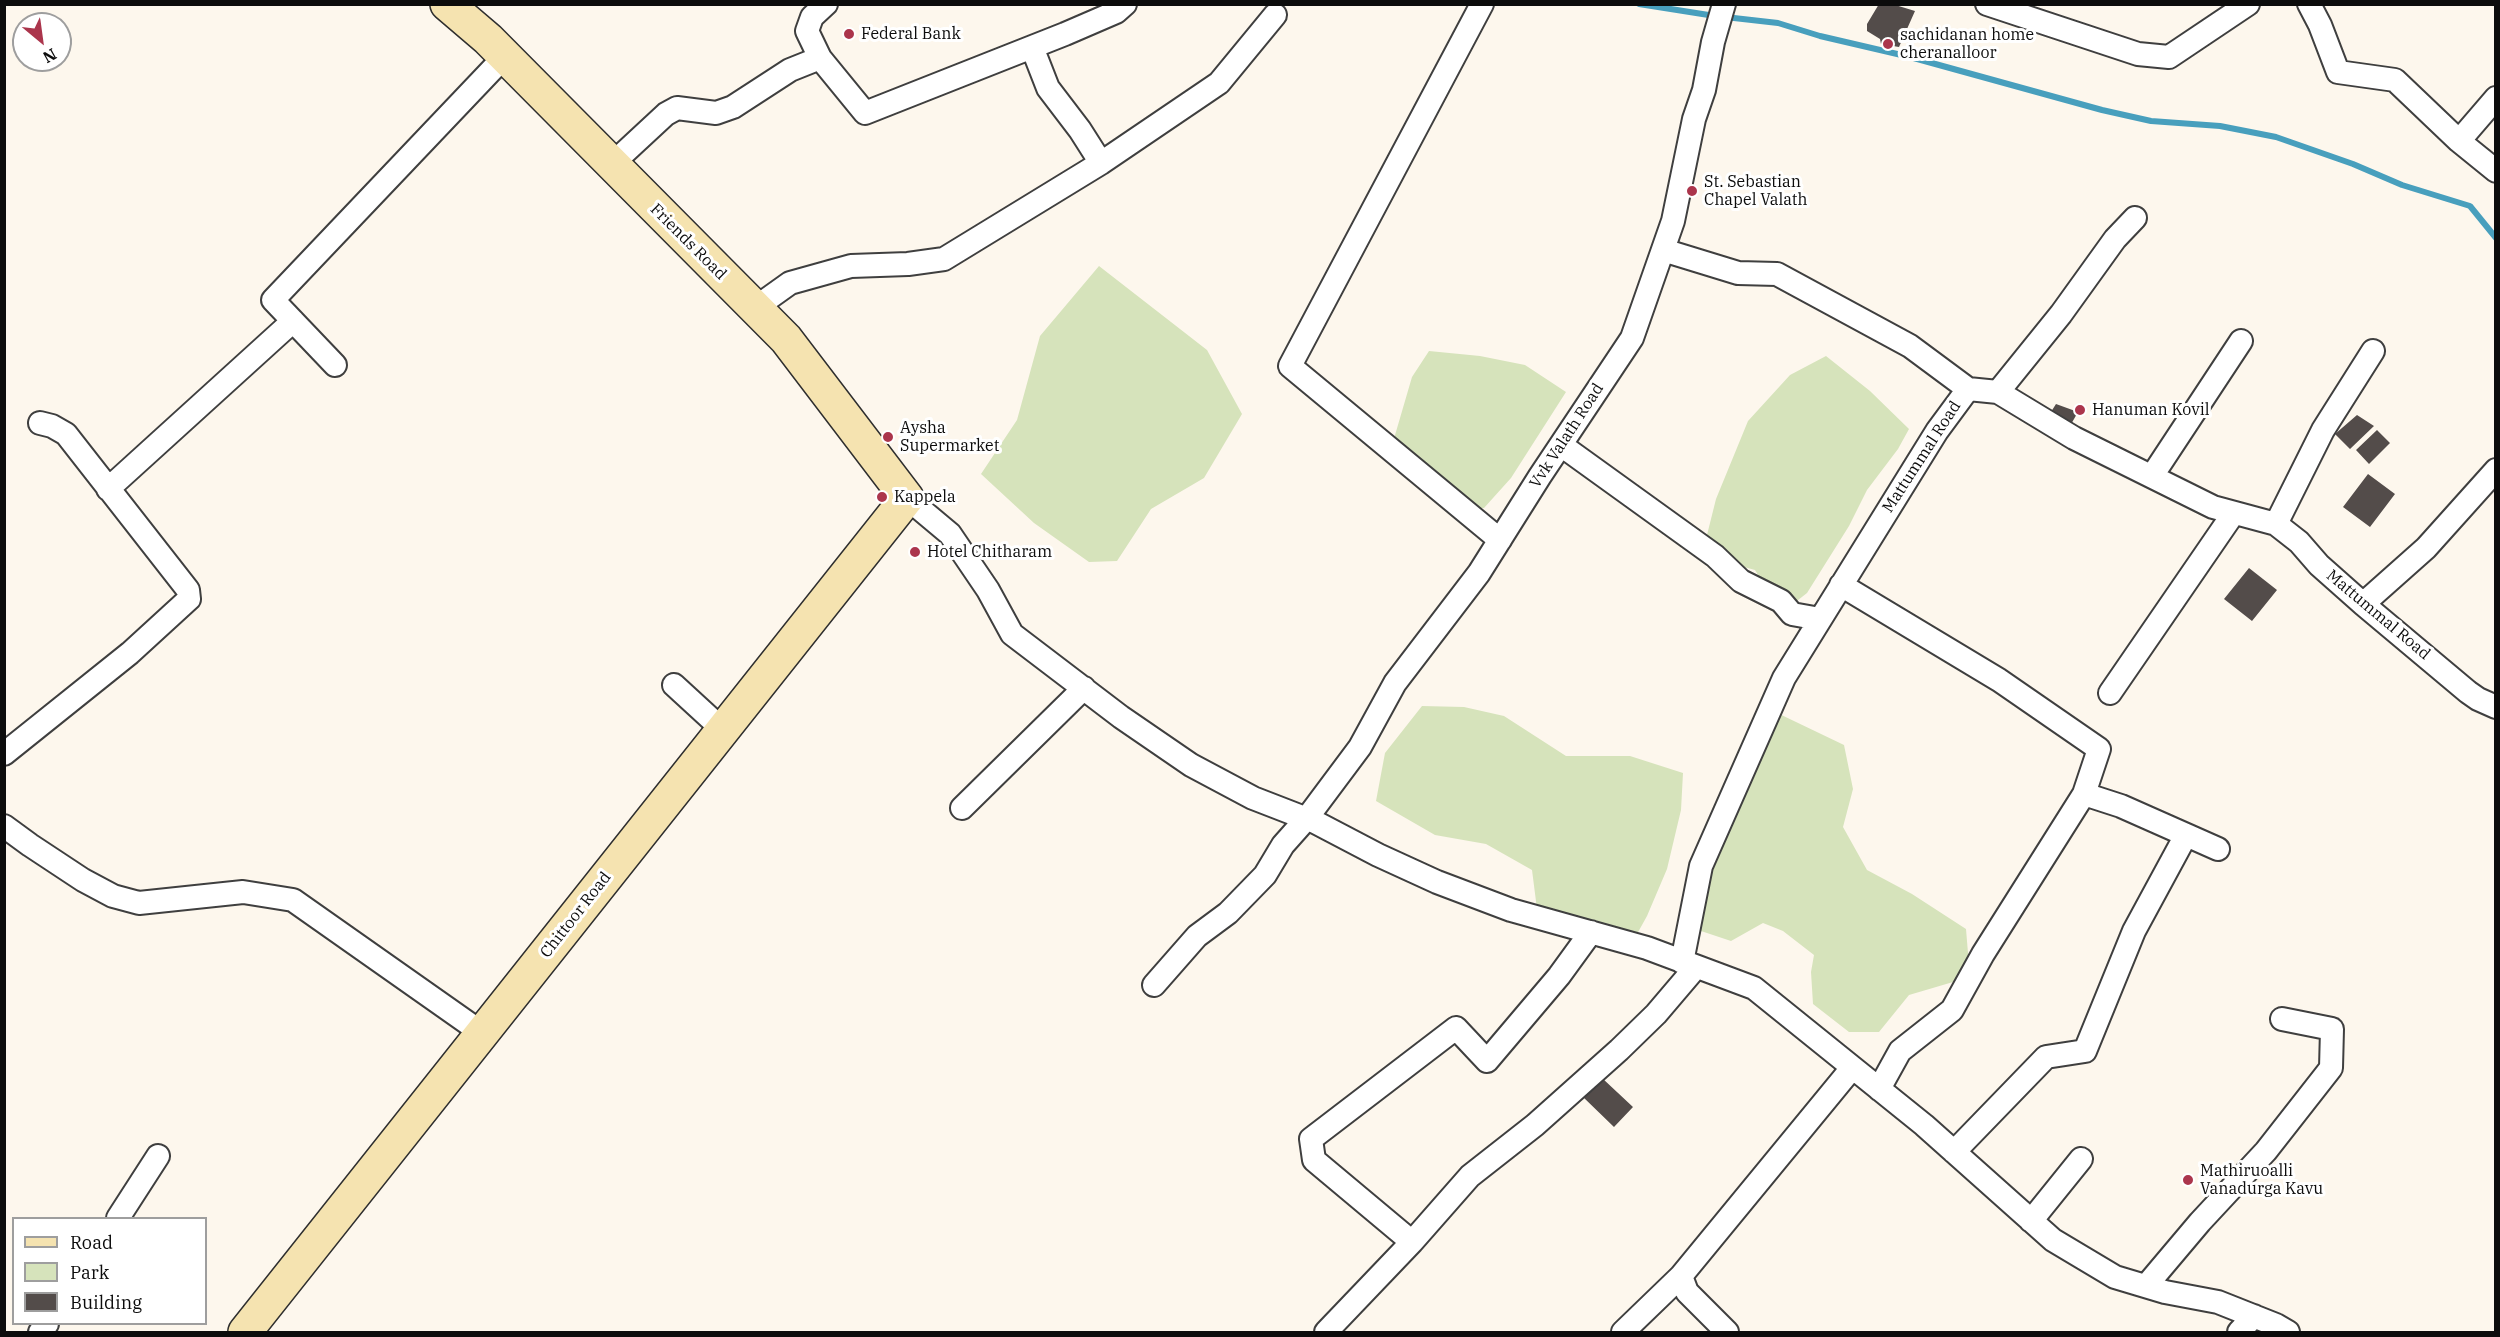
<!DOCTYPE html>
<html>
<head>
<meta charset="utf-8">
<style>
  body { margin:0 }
  #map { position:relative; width:2500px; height:1337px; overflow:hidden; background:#fdf7ed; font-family:"IBM Plex Serif",serif }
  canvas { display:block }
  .frame { position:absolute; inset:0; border:6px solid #0c0c0c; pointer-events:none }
  .legend { position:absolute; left:12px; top:1217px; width:195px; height:108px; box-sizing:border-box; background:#fff; border:2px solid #9e9e9e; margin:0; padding:8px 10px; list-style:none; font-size:18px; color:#0c0c0c }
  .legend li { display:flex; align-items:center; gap:12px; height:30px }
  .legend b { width:30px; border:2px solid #9e9e9e }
  .north { position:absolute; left:12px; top:12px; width:60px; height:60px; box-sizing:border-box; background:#fff; border:2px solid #9e9e9e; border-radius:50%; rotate:151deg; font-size:16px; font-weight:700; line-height:24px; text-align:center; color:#0c0c0c }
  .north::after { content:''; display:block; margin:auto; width:21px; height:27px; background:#ab354c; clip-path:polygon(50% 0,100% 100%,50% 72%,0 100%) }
</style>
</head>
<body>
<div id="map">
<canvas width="2500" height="1337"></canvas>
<div class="frame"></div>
<ul class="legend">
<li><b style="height:8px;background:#f5e3b0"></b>Road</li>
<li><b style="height:16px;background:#d6e3bb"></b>Park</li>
<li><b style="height:16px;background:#534c4a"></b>Building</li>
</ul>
<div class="north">N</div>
</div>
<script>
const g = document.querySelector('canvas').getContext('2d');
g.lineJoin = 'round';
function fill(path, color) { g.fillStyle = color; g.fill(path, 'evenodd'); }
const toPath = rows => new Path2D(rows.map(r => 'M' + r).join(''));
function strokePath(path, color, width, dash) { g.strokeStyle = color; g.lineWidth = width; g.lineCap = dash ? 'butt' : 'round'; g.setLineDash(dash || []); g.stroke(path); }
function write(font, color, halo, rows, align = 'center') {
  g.font = font + ' "IBM Plex Serif",serif'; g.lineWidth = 6; g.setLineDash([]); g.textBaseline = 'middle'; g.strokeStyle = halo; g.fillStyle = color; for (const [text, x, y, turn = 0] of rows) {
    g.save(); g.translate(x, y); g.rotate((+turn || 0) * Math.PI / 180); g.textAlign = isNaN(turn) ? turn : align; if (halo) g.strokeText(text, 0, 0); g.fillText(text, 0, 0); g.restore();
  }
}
fill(toPath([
  [1099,266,1207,350,1242,414,1204,478,1151,509,1117,561,1089,562,1034,523,981,474,1017,420,1040,336],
  [1429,351,1480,356,1525,365,1566,392,1511,478,1484,508,1461,508,1393,442,1412,377],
  [1826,356,1870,391,1909,429,1898,449,1867,490,1849,526,1807,593,1793,604,1766,588,1755,570,1718,560,1706,539,1716,499,1748,421,1790,375],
  [1422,706,1464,707,1504,716,1566,756,1630,756,1683,773,1681,810,1667,869,1647,916,1632,943,1538,917,1532,870,1486,844,1435,835,1376,801,1385,753],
  [1771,710,1844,745,1853,789,1843,827,1867,870,1912,894,1966,929,1970,977,1909,995,1879,1032,1849,1032,1813,1004,1811,972,1814,955,1783,931,1763,923,1731,941,1689,927]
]), '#d6e3bb');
strokePath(toPath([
  [1639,4,1715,16],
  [1725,17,1778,23,1820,36,1910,57,2102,110,2151,121,2220,126,2276,137,2353,164,2402,185,2470,206,2496,238]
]), '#489fbd', 6);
fill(toPath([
  [1879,4,1892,4,1915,11,1899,47,1881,44,1880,39,1867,31,1867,24],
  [2056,404,2078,412,2070,426,2049,415],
  [2357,415,2374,426,2350,449,2335,434],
  [2377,430,2390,443,2369,464,2356,450],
  [2368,474,2395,494,2370,527,2343,507],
  [2249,568,2277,590,2252,621,2224,599],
  [1602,1078,1633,1107,1614,1127,1583,1097]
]), '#534c4a');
const street = toPath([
  [1482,4,1290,366,1500,540],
  [1987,4,2138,54,2169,57,2248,4],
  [2309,4,2320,25,2338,72,2395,80,2459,141,2496,171],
  [1032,47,1048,88,1080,130,1101,163,1219,83,1275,15],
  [820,58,865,113,1065,34,1116,12,1125,4],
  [2459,141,2496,98],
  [611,165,666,114,677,108,716,113,733,107,790,70,820,58,807,31,812,17,826,4],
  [1663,250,1738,273,1777,274,1910,346,1968,389],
  [755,308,790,283,851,266,908,264,944,259,1101,163],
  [335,365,273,300,505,56],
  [1998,392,2061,314,2115,239,2135,218],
  [1561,445,1715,556,1741,581,1781,601,1792,614,1820,619],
  [2152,476,2241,341],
  [108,489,293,321],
  [907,498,950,534,988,590,1012,634,1121,717,1191,765,1253,798,1315,822,1378,855,1437,882,1511,910,1647,948,1754,988,1924,1125,2053,1240,2115,1277,2165,1292,2218,1302,2276,1325,2288,1332],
  [2276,524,2323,430,2373,351],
  [1841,585,1999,680,2099,749,2084,794,1983,954,1952,1010,1900,1051,1879,1089],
  [2363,604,2426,548,2496,470],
  [674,685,723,730],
  [2110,693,2233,514],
  [4,754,130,653,189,599,188,590,66,434,52,426,40,423],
  [2084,794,2121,806,2218,849],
  [962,808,1084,688],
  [4,826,30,845,83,880,113,896,139,903,243,892,293,900,482,1033],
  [1682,962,1701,866,1784,678,1937,431,1968,389,1998,392,2074,438,2213,507,2276,524,2299,542,2319,565,2363,604,2468,692,2478,699,2496,707],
  [1154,985,1197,936,1228,913,1265,875,1283,845,1307,818,1360,747,1395,683,1479,573,1540,476,1632,338,1673,221,1694,119,1704,90,1713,42,1724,4],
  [1954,1152,2046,1057,2085,1051,2134,931,2186,835],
  [118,1218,158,1156],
  [2031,1221,2081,1159],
  [1412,1242,1314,1160,1311,1139,1456,1028,1487,1061,1559,976,1591,932],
  [2146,1286,2200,1222,2266,1151,2331,1068,2332,1029,2282,1019],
  [40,1332,47,1324],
  [1326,1332,1412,1242,1470,1176,1535,1125,1619,1050,1656,1014,1696,967],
  [1623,1332,1681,1276],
  [1727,1332,1687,1292,1681,1276,1852,1068],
  [2239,1332,2254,1316]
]);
const secondary = toPath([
  [245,1332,907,498,786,339,488,39,447,4]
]);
strokePath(street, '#3f3f3f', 26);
strokePath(secondary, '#2e2e2e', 36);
strokePath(street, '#fff', 22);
strokePath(secondary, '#f5e3b0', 33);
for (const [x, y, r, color] of [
  [849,34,6,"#ab354c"],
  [1888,44,6,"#ab354c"],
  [1692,191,6,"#ab354c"],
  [2080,410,6,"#ab354c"],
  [888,437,6,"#ab354c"],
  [882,497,6,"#ab354c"],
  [915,552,6,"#ab354c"],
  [2188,1180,6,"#ab354c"]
]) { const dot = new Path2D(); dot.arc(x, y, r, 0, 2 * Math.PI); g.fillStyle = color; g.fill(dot); strokePath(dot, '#fff', 2); }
write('16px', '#0c0c0c', '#fff', [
  ["Federal Bank",861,34],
  ["sachidanan home",1900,35],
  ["cheranalloor",1900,53],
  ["St. Sebastian",1704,182],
  ["Chapel Valath",1704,200],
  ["Hanuman Kovil",2092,410],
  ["Aysha",900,428],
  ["Supermarket",900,446],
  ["Kappela",894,497],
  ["Hotel Chitharam",927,552],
  ["Mathiruoalli",2200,1171],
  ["Vanadurga Kavu",2200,1189]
], 'left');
write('16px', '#0c0c0c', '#fff', [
  ["Friends Road",688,242,45],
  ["Vvk Valath Road",1567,436,-57],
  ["Mattummal Road",1922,457,-57],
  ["Mattummal Road",2378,615,40],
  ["Chittoor Road",576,915,-52]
]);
</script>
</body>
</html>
